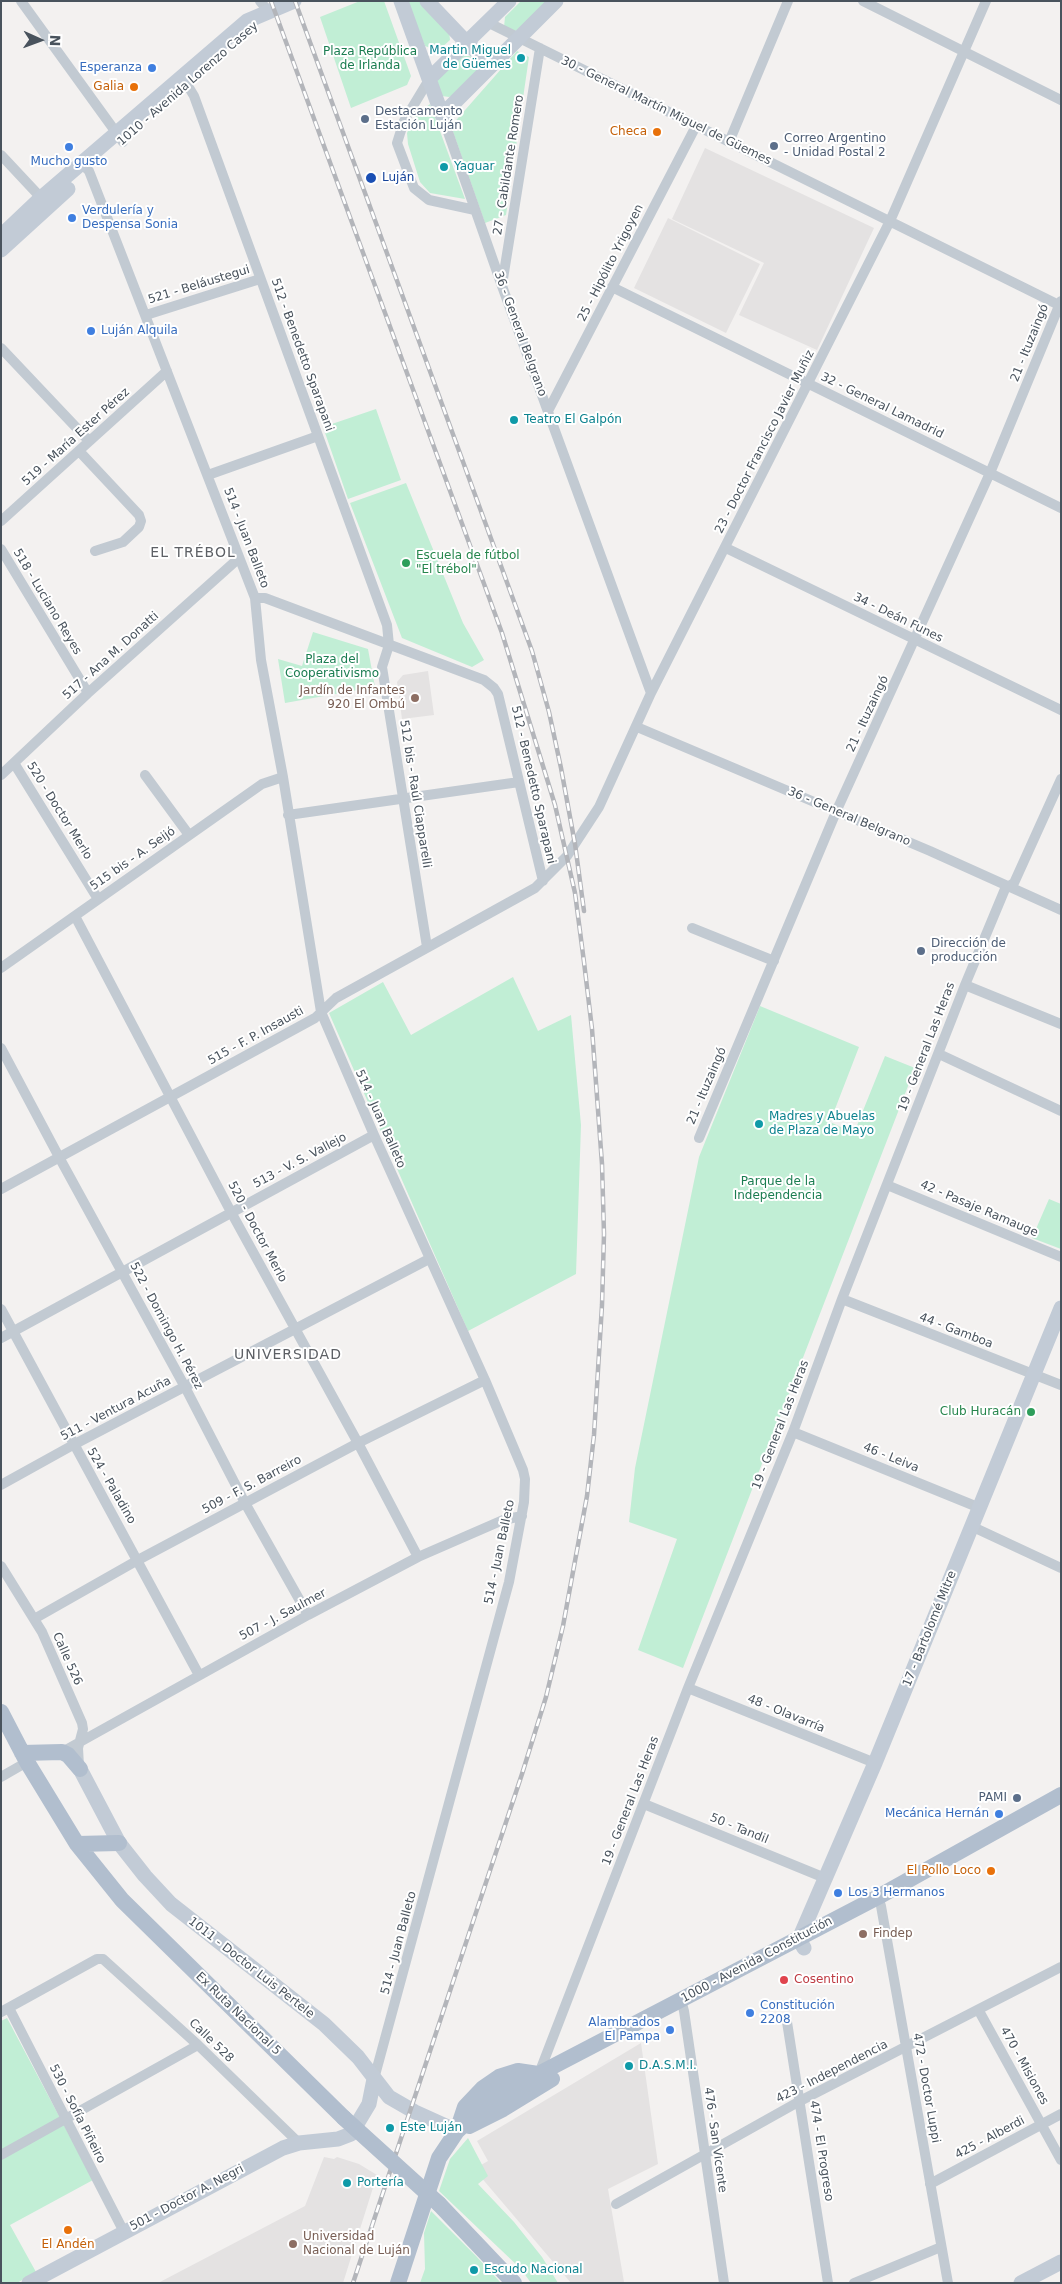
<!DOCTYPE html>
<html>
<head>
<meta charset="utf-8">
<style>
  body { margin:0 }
  #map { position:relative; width:1062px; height:2284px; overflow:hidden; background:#f3f1f0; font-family:"DejaVu Sans",sans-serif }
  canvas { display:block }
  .frame { position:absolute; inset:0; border:2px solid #49535d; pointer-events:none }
  .north { position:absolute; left:15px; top:15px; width:50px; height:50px; -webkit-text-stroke:4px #fff; paint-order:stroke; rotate:92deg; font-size:14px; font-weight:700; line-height:20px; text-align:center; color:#49535d }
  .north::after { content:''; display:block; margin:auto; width:18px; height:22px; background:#49535d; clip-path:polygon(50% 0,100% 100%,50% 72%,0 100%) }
</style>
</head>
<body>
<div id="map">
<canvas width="1062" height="2284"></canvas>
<div class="frame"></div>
<div class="north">N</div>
</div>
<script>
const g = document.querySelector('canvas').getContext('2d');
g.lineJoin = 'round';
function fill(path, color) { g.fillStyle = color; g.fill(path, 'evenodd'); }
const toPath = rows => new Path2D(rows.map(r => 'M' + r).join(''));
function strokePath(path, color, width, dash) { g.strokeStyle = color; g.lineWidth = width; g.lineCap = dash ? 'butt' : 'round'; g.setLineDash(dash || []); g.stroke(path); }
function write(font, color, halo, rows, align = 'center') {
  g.font = font + ' "DejaVu Sans",sans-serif'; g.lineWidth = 4; g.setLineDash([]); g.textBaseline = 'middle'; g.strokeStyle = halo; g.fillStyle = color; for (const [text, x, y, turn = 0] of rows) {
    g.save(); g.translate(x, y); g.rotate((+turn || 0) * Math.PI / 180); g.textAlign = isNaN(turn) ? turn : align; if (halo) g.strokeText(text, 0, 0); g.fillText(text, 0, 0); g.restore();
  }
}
fill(toPath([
  [705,148,874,228,817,350,739,315,764,263,672,219],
  [668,218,760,264,726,333,634,288],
  [428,671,434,715,402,719,397,682,403,675],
  [641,2043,658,2164,608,2189,624,2282,571,2283,474,2169,488,2161,477,2141],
  [324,2157,334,2159,337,2157,359,2164,377,2175,343,2283,158,2283,305,2206]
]), '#e4e2e2');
fill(toPath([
  [360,1,384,1,411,76,407,85,351,108,320,17],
  [406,1,421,1,449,31,450,40,440,49,433,49,425,46],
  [521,1,548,1,516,31,504,27,505,17],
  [517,51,529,57,506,215,485,223,451,126],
  [460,56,469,56,476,58,478,73,457,94,449,97,442,96,437,80],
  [430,104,465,199,430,193,420,182,408,144,407,133,415,116],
  [376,409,401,480,348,499,323,427],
  [406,483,463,623,484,660,472,667,402,638,350,503],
  [313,632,368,649,375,687,285,703,278,659,302,666],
  [513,977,538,1031,571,1015,581,1125,576,1274,468,1331,329,1013,383,982,411,1035],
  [760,1006,859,1047,830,1122,854,1133,885,1056,915,1068,683,1668,638,1650,677,1539,629,1522,635,1468,699,1157],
  [1049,1199,1061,1204,1061,1249,1032,1238],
  [7,2018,93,2180,10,2225,36,2272,17,2283,1,2283,1,2021],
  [468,2138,488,2176,478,2184,514,2222,542,2257,558,2283,531,2283,521,2269,439,2191,450,2159],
  [431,2211,476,2256,501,2283,420,2283,425,2269,424,2233]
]), '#c1eed5');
strokePath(toPath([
  [21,1,123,142],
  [260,1,269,12],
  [863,1,1061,100],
  [487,22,1061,306],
  [182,76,194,96,387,625,389,645,382,667,427,947],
  [430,78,404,121,397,143,414,188,429,200,475,210],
  [442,115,502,286,651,693],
  [729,142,788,1],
  [1,155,45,202],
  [83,165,89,171,255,598,261,660,283,777,321,1012,374,1135,485,1380,523,1470,525,1479,524,1502,509,1582,374,2079],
  [502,285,540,48],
  [612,287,1061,508],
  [146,315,260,279],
  [1,348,89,441],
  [548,411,696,126],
  [79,451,139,515,141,521,139,527,123,542,95,551],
  [208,475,318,436],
  [1,521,167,371],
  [726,548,1061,710],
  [1,549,88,693],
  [255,598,265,598,484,680,494,688,498,694,543,881],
  [637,727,930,851,1061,910],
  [14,763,98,899],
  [1,775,88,693,239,558],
  [145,775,189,835],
  [288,815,519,782],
  [76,918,231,1212,358,1443,418,1557],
  [692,928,774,961],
  [1,968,262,784,283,777],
  [965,985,1061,1024],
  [1,1048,59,1157,185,1387,245,1503,308,1615],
  [939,1054,1061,1111],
  [699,1138,836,812,990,473,1061,301],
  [887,1185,1061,1257],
  [1,1189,315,1018,336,998,535,888,567,856,599,807,651,693,890,221,986,1],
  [842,1299,1061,1385],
  [1,1309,199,1675],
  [1,1338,374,1135],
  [793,1432,980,1508],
  [1,1485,73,1445,429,1259],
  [973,1527,1061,1568],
  [1,1566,42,1632,82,1723,83,1729,78,1748,79,1766],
  [34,1619,138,1560,358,1443,485,1380],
  [688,1688,875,1763],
  [62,1752,308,1615,418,1557,503,1520,522,1516],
  [1,1777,27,1762],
  [644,1804,825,1878],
  [878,1897,881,1906,948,2283],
  [681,2000,684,2011,724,2283],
  [9,2008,124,2232],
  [979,2011,1061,2160],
  [1,2012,97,1959,103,1959,198,2045,299,2143],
  [787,2022,828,2283],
  [538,2076,688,1688,793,1432,842,1299,965,985,1005,889,1014,883,1061,779],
  [1,2155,198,2045],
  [930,2184,1061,2114],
  [616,2204,800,2101,1061,1967],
  [854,2283,941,2247]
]), '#c2cad2', 10);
strokePath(toPath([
  [401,1,442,115,556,1],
  [427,1,466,42,491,65],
  [430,78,509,1],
  [1,236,41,198,247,21,294,1],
  [1,250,68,189],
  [80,1769,119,1843,145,1876,171,1904,324,2024,358,2057,389,2097,415,2112,457,2131],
  [804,1948,799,1939,875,1763,1061,1308],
  [29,2283,283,2148,299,2143,338,2139,351,2134,369,2104,374,2079],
  [1021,2283,1061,2262]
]), '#c2cbd6', 15);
strokePath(toPath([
  [1,1712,27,1762,77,1844,122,1900,344,2118],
  [22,1753,62,1752,68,1755,80,1769],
  [77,1844,119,1843],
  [469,2126,503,2109,552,2079],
  [458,2128,465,2107,483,2088,499,2077,518,2071,538,2074],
  [439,2204,514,2283],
  [398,2283,439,2158,457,2131,482,2108,504,2092,878,1897,1061,1795]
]), '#b1bece', 16);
const rail = toPath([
  [271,1,502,633,555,805,575,893,584,962,592,1029,602,1164,604,1234,602,1305,594,1435,587,1496,563,1626,546,1697,522,1774,353,2283],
  [295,1,532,651,549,712,561,768,575,844,584,911]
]);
strokePath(rail, '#b3b5ba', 4.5);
strokePath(rail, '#fff', 2.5, [8]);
strokePath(toPath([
  [344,2118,439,2204]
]), '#b1bece', 16);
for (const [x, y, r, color] of [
  [521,58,5,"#0f9aa8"],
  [152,68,5,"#3f7fe0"],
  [134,87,5,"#e8710a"],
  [365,119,5,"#5c6f8a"],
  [657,132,5,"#e8710a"],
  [774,146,5,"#5c6f8a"],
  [69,147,5,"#3f7fe0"],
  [444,167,5,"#0f9aa8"],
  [371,178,6,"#1a4fb4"],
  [72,218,5,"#3f7fe0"],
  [91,331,5,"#3f7fe0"],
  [514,420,5,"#0f9aa8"],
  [406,563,5,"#2e9e5b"],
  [415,698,5,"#8d6e63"],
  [921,951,5,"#5c6f8a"],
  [759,1124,5,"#0f9aa8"],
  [1031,1412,5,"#2e9e5b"],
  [1017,1798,5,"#5c6f8a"],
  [999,1814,5,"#3f7fe0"],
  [991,1871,5,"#e8710a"],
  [838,1893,5,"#3f7fe0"],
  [863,1934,5,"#8d6e63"],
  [784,1980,5,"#e0444e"],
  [750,2013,5,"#3f7fe0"],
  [670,2030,5,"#3f7fe0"],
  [629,2066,5,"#0f9aa8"],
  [390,2128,5,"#0f9aa8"],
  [347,2183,5,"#0f9aa8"],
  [68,2230,5,"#e8710a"],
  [293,2244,5,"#8d6e63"],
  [474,2270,5,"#0f9aa8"]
]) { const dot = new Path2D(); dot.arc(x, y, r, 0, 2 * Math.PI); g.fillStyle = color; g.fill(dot); strokePath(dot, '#fff', 2); }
write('12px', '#0d838f', '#fff', [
  ["Martin Miguel",511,51,"right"],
  ["de Güemes",511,65,"right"],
  ["Yaguar",454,167],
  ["Teatro El Galpón",524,420],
  ["Madres y Abuelas",769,1117],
  ["de Plaza de Mayo",769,1131],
  ["D.A.S.M.I.",639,2066],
  ["Este Luján",400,2128],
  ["Portería",357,2183],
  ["Escudo Nacional",484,2270]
], 'left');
write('12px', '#1b7d51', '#fff', [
  ["Plaza República",370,52],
  ["de Irlanda",370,66],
  ["Plaza del",332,660],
  ["Cooperativismo",332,674],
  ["Parque de la",778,1182],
  ["Independencia",778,1196]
]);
write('12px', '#366cbe', '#fff', [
  ["Esperanza",142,68,"right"],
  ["Mucho gusto",69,162,"center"],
  ["Verdulería y",82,211],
  ["Despensa Sonia",82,225],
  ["Luján Alquila",101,331],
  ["Mecánica Hernán",989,1814,"right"],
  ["Los 3 Hermanos",848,1893],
  ["Constitución",760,2006],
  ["2208",760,2020],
  ["Alambrados",660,2023,"right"],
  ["El Pampa",660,2037,"right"]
], 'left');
write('12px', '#49535d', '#fff', [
  ["1010 - Avenida Lorenzo Casey",188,84,-41],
  ["30 - General Martín Miguel de Güemes",666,111,26],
  ["27 - Cabildante Romero",509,165,-81],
  ["25 - Hipólito Yrigoyen",611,263,-63],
  ["521 - Beláustegui",199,285,-17],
  ["36 - General Belgrano",520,334,70],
  ["21 - Ituzaingó",1030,343,-68],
  ["512 - Benedetto Sparapani",302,355,70],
  ["32 - General Lamadrid",882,406,26],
  ["519 - María Ester Pérez",76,437,-42],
  ["23 - Doctor Francisco Javier Muñiz",765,442,-63],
  ["514 - Juan Balleto",246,538,69],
  ["518 - Luciano Reyes",47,602,59],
  ["34 - Deán Funes",898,618,26],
  ["517 - Ana M. Donatti",111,656,-42],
  ["21 - Ituzaingó",868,714,-65],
  ["512 - Benedetto Sparapani",533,785,77],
  ["512 bis - Raúl Ciapparelli",415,794,81],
  ["520 - Doctor Merlo",59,811,58],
  ["36 - General Belgrano",849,817,23],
  ["515 bis - A. Seijó",133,859,-35],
  ["515 - F. P. Insausti",256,1036,-29],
  ["19 - General Las Heras",927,1047,-69],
  ["21 - Ituzaingó",707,1086,-67],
  ["514 - Juan Balleto",380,1119,66],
  ["513 - V. S. Vallejo",300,1161,-28],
  ["42 - Pasaje Ramauge",979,1209,23],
  ["520 - Doctor Merlo",257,1232,62],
  ["522 - Domingo H. Pérez",166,1326,62],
  ["44 - Gamboa",956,1331,21],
  ["511 - Ventura Acuña",116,1409,-28],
  ["19 - General Las Heras",781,1425,-69],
  ["46 - Leiva",891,1458,22],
  ["509 - F. S. Barreiro",252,1485,-28],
  ["524 - Paladino",111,1486,60],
  ["514 - Juan Balleto",500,1552,-78],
  ["507 - J. Saulmer",283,1615,-28],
  ["17 - Bartolomé Mitre",930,1629,-68],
  ["Calle 526",67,1659,66],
  ["48 - Olavarría",786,1714,22],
  ["19 - General Las Heras",631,1801,-69],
  ["50 - Tandil",739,1829,22],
  ["514 - Juan Balleto",399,1943,-75],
  ["1000 - Avenida Constitución",757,1960,-28],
  ["1011 - Doctor Luis Pertele",251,1968,38],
  ["Ex Ruta Nacional 5",238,2014,44],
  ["Calle 528",211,2041,44],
  ["470 - Misiones",1024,2066,61],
  ["423 - Independencia",832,2072,-27],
  ["472 - Doctor Luppi",926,2088,80],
  ["530 - Sofía Piñeiro",77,2114,63],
  ["425 - Alberdi",990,2138,-28],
  ["476 - San Vicente",715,2140,82],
  ["474 - El Progreso",821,2151,81],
  ["501 - Doctor A. Negri",187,2198,-28]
]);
write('12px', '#c56008', '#fff', [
  ["Galia",124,87],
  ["Checa",647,132],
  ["El Pollo Loco",981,1871],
  ["El Andén",68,2245,"center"]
], 'right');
write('12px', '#4e5e75', '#fff', [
  ["Destacamento",375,112],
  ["Estación Luján",375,126],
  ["Correo Argentino",784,139],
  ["- Unidad Postal 2",784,153],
  ["Dirección de",931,944],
  ["producción",931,958],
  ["PAMI",1007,1798,"right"]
], 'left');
write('12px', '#164399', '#fff', [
  ["Luján",382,178]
], 'left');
write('12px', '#27864d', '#fff', [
  ["Escuela de fútbol",416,556],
  ["\"El trébol\"",416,570],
  ["Club Huracán",1021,1412,"right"]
], 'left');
write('12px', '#785e54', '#fff', [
  ["Jardín de Infantes",405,691,"right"],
  ["920 El Ombú",405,705,"right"],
  ["Findep",873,1934],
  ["Universidad",303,2237],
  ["Nacional de Luján",303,2251]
], 'left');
write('12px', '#be3a42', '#fff', [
  ["Cosentino",794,1980]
], 'left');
g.letterSpacing = '1px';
write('14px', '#5d6065', '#fff', [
  ["EL TRÉBOL",193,553],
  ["UNIVERSIDAD",288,1355]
]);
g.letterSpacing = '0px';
</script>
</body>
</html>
